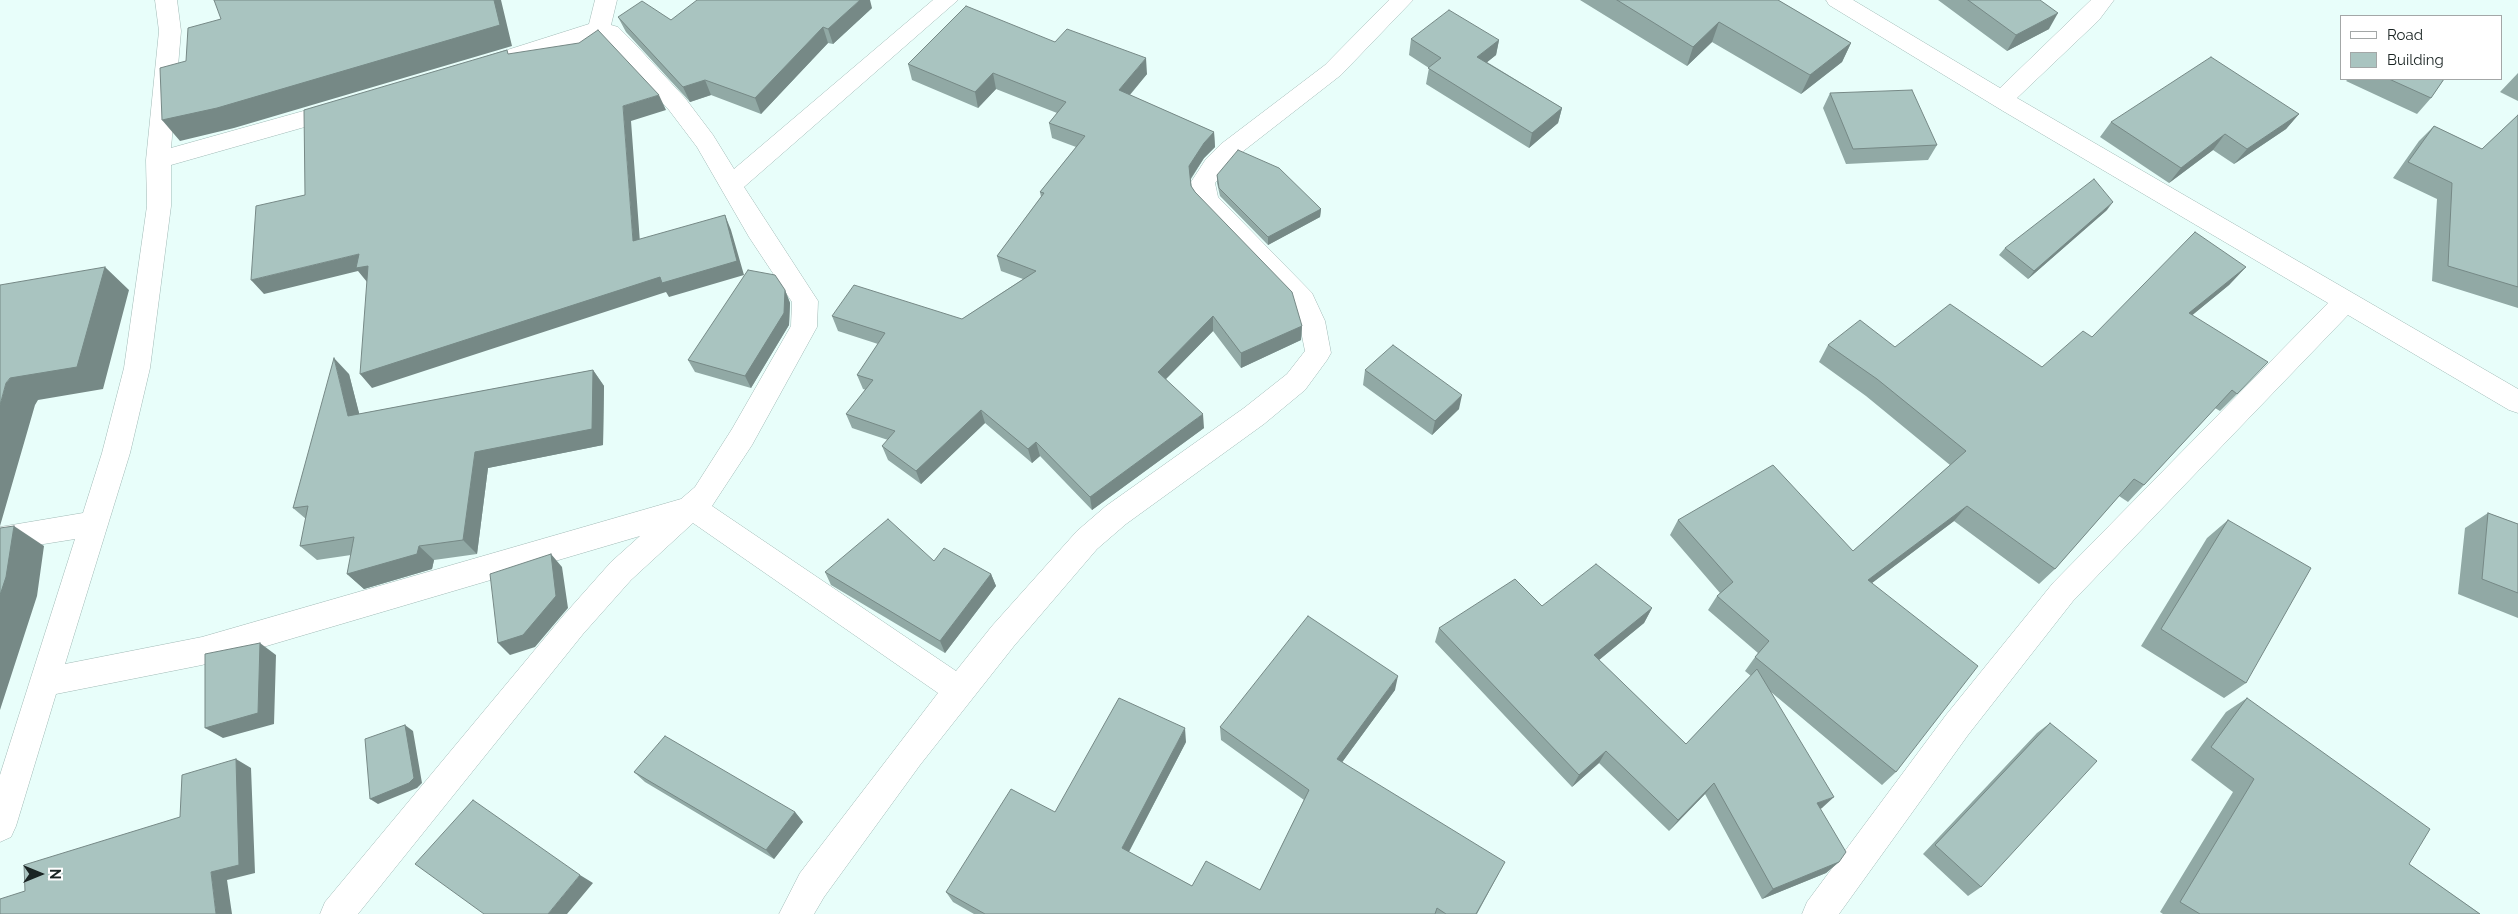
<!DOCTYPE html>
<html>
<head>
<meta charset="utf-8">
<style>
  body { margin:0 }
  #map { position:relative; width:2518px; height:914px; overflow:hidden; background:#e8fefa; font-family:Raleway,sans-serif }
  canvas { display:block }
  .legend { position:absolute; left:2340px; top:15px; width:162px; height:65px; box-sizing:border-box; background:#fff; border:1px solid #a3a7a7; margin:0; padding:6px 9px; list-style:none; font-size:15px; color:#1a2423 }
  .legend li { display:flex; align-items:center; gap:10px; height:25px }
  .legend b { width:25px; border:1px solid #a3a7a7 }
  .north { position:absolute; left:15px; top:849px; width:50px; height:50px; -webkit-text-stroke:4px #fff; paint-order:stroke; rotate:90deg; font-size:14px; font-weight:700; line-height:20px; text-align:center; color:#1a2423 }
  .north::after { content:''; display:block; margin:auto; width:18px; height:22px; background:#1a2423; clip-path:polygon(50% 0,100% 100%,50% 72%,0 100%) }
</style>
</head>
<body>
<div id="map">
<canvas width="2518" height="914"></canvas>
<ul class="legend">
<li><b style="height:6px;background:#fff"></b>Road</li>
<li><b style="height:14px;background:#a9c4c0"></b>Building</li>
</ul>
<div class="north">N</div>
</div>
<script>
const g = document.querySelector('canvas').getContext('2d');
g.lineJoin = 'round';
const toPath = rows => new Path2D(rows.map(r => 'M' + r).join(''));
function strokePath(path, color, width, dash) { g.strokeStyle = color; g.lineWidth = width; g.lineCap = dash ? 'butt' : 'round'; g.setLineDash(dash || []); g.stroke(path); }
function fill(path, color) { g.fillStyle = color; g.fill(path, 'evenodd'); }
const minor = toPath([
  [155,0,177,0,181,31,171,148,339,101,347,103,351,109,347,115,171,165,171,206,150,368,130,453,65,664,202,637,681,499,695,487,732,429,791,326,792,302,749,237,697,147,669,110,602,37,493,70,485,67,482,62,485,57,589,24,595,0,617,0,611,25,618,27,634,43,685,98,713,135,734,169,933,0,958,0,744,187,818,301,817,327,752,445,712,506,956,671,992,626,1077,531,1106,506,1244,408,1287,374,1305,351,1299,321,1293,306,1197,206,1194,200,1191,182,1206,159,1221,144,1325,65,1389,0,1413,0,1341,75,1237,156,1215,183,1218,197,1312,293,1325,321,1331,353,1327,360,1305,390,1264,424,1126,524,1097,549,1014,646,920,765,824,897,814,914,779,914,800,873,938,693,693,523,631,580,583,634,358,914,320,914,325,902,563,616,611,562,640,536,202,665,56,694,16,826,11,837,0,842,0,775,75,539,0,551,0,527,83,513,102,453,124,368,147,206,146,160,159,31,155,0],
  [1826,0,1853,0,2000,88,2091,0,2114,0,2099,20,2017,98,2518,389,2518,413,2509,410,2348,315,2073,601,1968,735,1839,914,1802,914,1807,902,1946,715,2053,583,2328,303,2003,111,1829,5,1826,0]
]);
strokePath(minor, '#a0bab6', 1);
fill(minor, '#fff');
fill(toPath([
  [1580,0,1778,0,1851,43,1842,62,1801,94,1712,42,1687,66],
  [1938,0,2040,0,2049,29,2007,51],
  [872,8,833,44,828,43,761,114,711,95,690,102,626,32,618,17,671,20],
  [1411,39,1499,40,1496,55,1487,62,1562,108,1558,123,1529,148,1426,84,1429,68,1409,55],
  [1055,42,1147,74,1130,95,1214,132,1215,147,1204,158,1191,179,1191,186,1195,192,1302,326,1301,340,1241,368,1213,331,1166,379,1204,428,1092,510,1040,456,1032,463,985,423,921,484,888,460,882,446,888,440,852,428,846,414,866,390,863,389,857,375,878,344,838,331,832,316,962,319,1023,279,1001,271,997,256,1041,197,1040,192,1076,147,1052,138,1049,123,1057,113,996,89,978,108,912,80,908,64],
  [2518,73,2518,101,2500,92],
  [2348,79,2444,79,2431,98,2417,114,2346,81],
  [1830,93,1937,145,1928,160,1846,164,1823,108],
  [2299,114,2286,129,2234,164,2213,150,2169,183,2100,137,2111,122],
  [2518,115,2518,308,2432,281,2437,199,2393,178,2419,141,2434,126,2482,149],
  [1217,175,1321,209,1320,217,1268,245,1220,196,1217,183],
  [2107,210,2028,279,1999,255,2005,248],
  [2246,267,2229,285,2192,315,2237,394,2220,411,2215,408,2144,485,2128,502,2119,496,2055,569,2039,584,1954,521,1872,583,1896,772,1882,785,1771,692,1822,808,1820,809,1839,862,1826,873,1762,899,1705,794,1669,831,1599,763,1572,787,1435,642,1439,628,1542,606,1652,608,1644,623,1599,660,1686,744,1751,676,1745,671,1758,653,1708,610,1717,596,1720,593,1670,535,1678,520,1853,551,1950,465,1866,396,1819,362,1828,345,1895,347,2042,367,2092,337],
  [785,290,790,303,789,325,751,388,695,372,688,360],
  [593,370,604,386,603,445,488,468,477,554,434,560,432,569,364,589,347,574,351,555,317,560,300,546,306,519,293,508,349,374,359,414],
  [1365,370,1459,409,1432,435,1363,385],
  [2488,513,2518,524,2518,618,2458,594,2465,528],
  [2228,520,2246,683,2224,698,2141,646,2207,538],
  [934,561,991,574,996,586,945,653,831,585,825,572],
  [1395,690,1342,762,1499,873,1477,914,974,914,953,902,946,892,1055,812,1186,742,1129,852,1192,886,1260,890,1304,800,1221,740,1220,727],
  [2247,698,2409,864,2480,914,2163,914,2160,912,2233,792,2191,760,2226,712],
  [2050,723,1981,887,1968,896,1923,854,2037,733],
  [634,772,795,812,803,822,774,859,645,782]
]), '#91a9a5');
fill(toPath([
  [494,0,501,0,512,46,234,128,180,141,162,120],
  [860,0,870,0,872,8,833,44,828,29],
  [2058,13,2049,29,2007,51,2016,35],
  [1719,22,1712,42,1687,66,1693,47],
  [823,27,828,43,761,114,755,98],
  [1499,40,1496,55,1475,72,1477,57],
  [1851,43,1842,62,1801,94,1810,75],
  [1146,58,1147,74,1121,105,1119,90],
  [993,73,996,89,978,108,975,92],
  [705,80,711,95,690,102,683,87],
  [659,95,666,110,631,121,641,256,633,241,623,106],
  [1562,108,1558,123,1529,148,1532,133],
  [2299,114,2286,129,2234,164,2247,149],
  [1214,132,1215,147,1204,158,1189,181,1189,166,1204,143],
  [2225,134,2213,150,2169,183,2181,168],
  [2113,202,2107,210,2028,279,2034,271],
  [1321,209,1320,217,1268,245,1268,237],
  [725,215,731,230,744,275,669,297,666,292,372,388,360,374],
  [359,254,380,280,367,282,358,271,264,294,251,280],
  [105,267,129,290,103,389,38,400,35,405,0,526,0,405,6,383],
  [2246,267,2229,285,2173,331,2189,313],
  [785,290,790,303,789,325,751,388,745,376],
  [1213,316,1213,331,1159,386,1158,372],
  [1302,326,1301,340,1241,368,1241,353],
  [334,358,349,374,364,432,348,416],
  [593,370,604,386,603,445,488,468,477,554,463,540,475,452],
  [1462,395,1459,409,1432,435,1435,421],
  [981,410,985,423,921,484,916,471],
  [1203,414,1204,428,1092,510,1090,497],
  [1036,442,1040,456,1032,463,1028,449],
  [1967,506,1954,521,1856,595,1868,580],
  [14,526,44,546,37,596,0,710,0,595],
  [419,546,434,560,432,569,364,589,347,574],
  [551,554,562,567,568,608,535,647,510,655,498,643],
  [991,574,996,586,945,653,940,641],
  [1652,608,1644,623,1588,669,1594,655],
  [260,643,276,655,274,724,223,738,205,728],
  [1398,676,1395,690,1335,772,1337,759],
  [405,725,413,731,422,783,417,788,378,804,370,799],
  [1185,728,1186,742,1125,859,1122,848],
  [1606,751,1599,763,1572,787,1579,775],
  [236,759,251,768,255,873,227,880,232,914,216,914,211,872],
  [1714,783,1705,794,1669,831,1678,820],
  [1834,797,1822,808,1805,815,1817,803],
  [795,812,803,822,774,859,766,850],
  [1839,862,1826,873,1762,899,1773,889],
  [580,875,593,883,567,914,548,914]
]), '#768986');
const building = toPath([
  [214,0,494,0,500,25,217,108,162,120,160,68,186,61,188,28,221,19,214,0],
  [697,0,860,0,828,29,823,27,755,98,705,80,683,87,618,17,642,1,671,20,697,0],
  [1617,0,1778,0,1851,43,1810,75,1719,22,1693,47,1617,0],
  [1968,0,2040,0,2058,13,2016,35,1968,0],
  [966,6,1055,42,1067,29,1146,58,1119,90,1214,132,1204,143,1189,166,1191,186,1195,192,1292,292,1302,326,1241,353,1213,316,1158,372,1203,414,1090,497,1036,442,1028,449,981,410,916,471,882,446,895,431,846,414,873,380,857,375,885,333,832,316,854,285,962,319,1036,271,997,256,1044,193,1040,192,1085,136,1049,123,1066,102,993,73,975,92,908,64,966,6],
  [1449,10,1499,40,1477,57,1562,108,1532,133,1428,68,1441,58,1411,39,1449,10],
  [598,30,659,95,623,106,633,241,725,215,737,261,662,283,660,277,360,374,368,266,356,268,359,254,251,280,256,206,305,195,304,110,507,50,508,54,579,43,598,30],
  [2211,57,2299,114,2247,149,2225,134,2181,168,2111,122,2211,57],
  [2389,79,2444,79,2431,98,2389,79],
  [1912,90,1937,145,1853,149,1830,93,1912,90],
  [2518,115,2518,287,2448,266,2452,183,2408,162,2434,126,2482,149,2518,115],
  [1238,150,1279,168,1321,209,1268,237,1219,188,1217,175,1238,150],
  [2094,179,2113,202,2034,271,2005,248,2094,179],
  [2195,232,2246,267,2189,313,2268,362,2237,394,2232,390,2144,485,2134,479,2055,569,1967,506,1868,580,1978,666,1896,772,1755,657,1769,641,1717,596,1733,582,1678,520,1773,465,1853,551,1966,451,1877,379,1828,345,1860,320,1895,347,1950,304,2042,367,2083,331,2092,337,2195,232],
  [105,267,77,367,10,378,6,383,0,405,0,285,105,267],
  [748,270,775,275,785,290,784,313,745,376,688,360,748,270],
  [1393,345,1462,395,1435,421,1365,370,1393,345],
  [334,358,348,416,593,370,592,429,475,452,463,540,419,546,417,554,347,574,354,537,300,546,308,506,293,508,334,358],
  [2488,513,2518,524,2518,593,2482,579,2488,513],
  [888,519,934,561,944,548,991,574,940,641,825,572,888,519],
  [2228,520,2311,568,2246,683,2161,629,2228,520],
  [14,526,6,577,0,595,0,528,14,526],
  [551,554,556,596,523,635,498,643,490,574,551,554],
  [1596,564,1652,608,1594,655,1686,744,1757,669,1834,797,1817,803,1846,852,1839,862,1773,889,1714,783,1678,820,1606,751,1579,775,1439,628,1515,579,1542,606,1596,564],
  [1308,616,1398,676,1337,759,1505,862,1476,914,1446,914,1437,908,1435,914,985,914,946,892,1011,789,1055,812,1119,698,1185,728,1122,848,1192,886,1206,861,1260,890,1309,790,1220,727,1308,616],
  [260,643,258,713,205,728,205,654,260,643],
  [2247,698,2430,829,2409,864,2480,914,2200,914,2180,902,2254,779,2211,747,2247,698],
  [2050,723,2097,761,1981,887,1935,845,2050,723],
  [405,725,414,778,409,783,370,799,365,739,405,725],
  [665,736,795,812,766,850,634,772,665,736],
  [236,759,239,865,211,872,216,914,0,914,0,899,25,891,24,865,180,817,182,775,236,759],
  [473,800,580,875,548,914,484,914,415,864,473,800]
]);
fill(building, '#a9c4c0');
strokePath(building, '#768986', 1);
</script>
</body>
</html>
